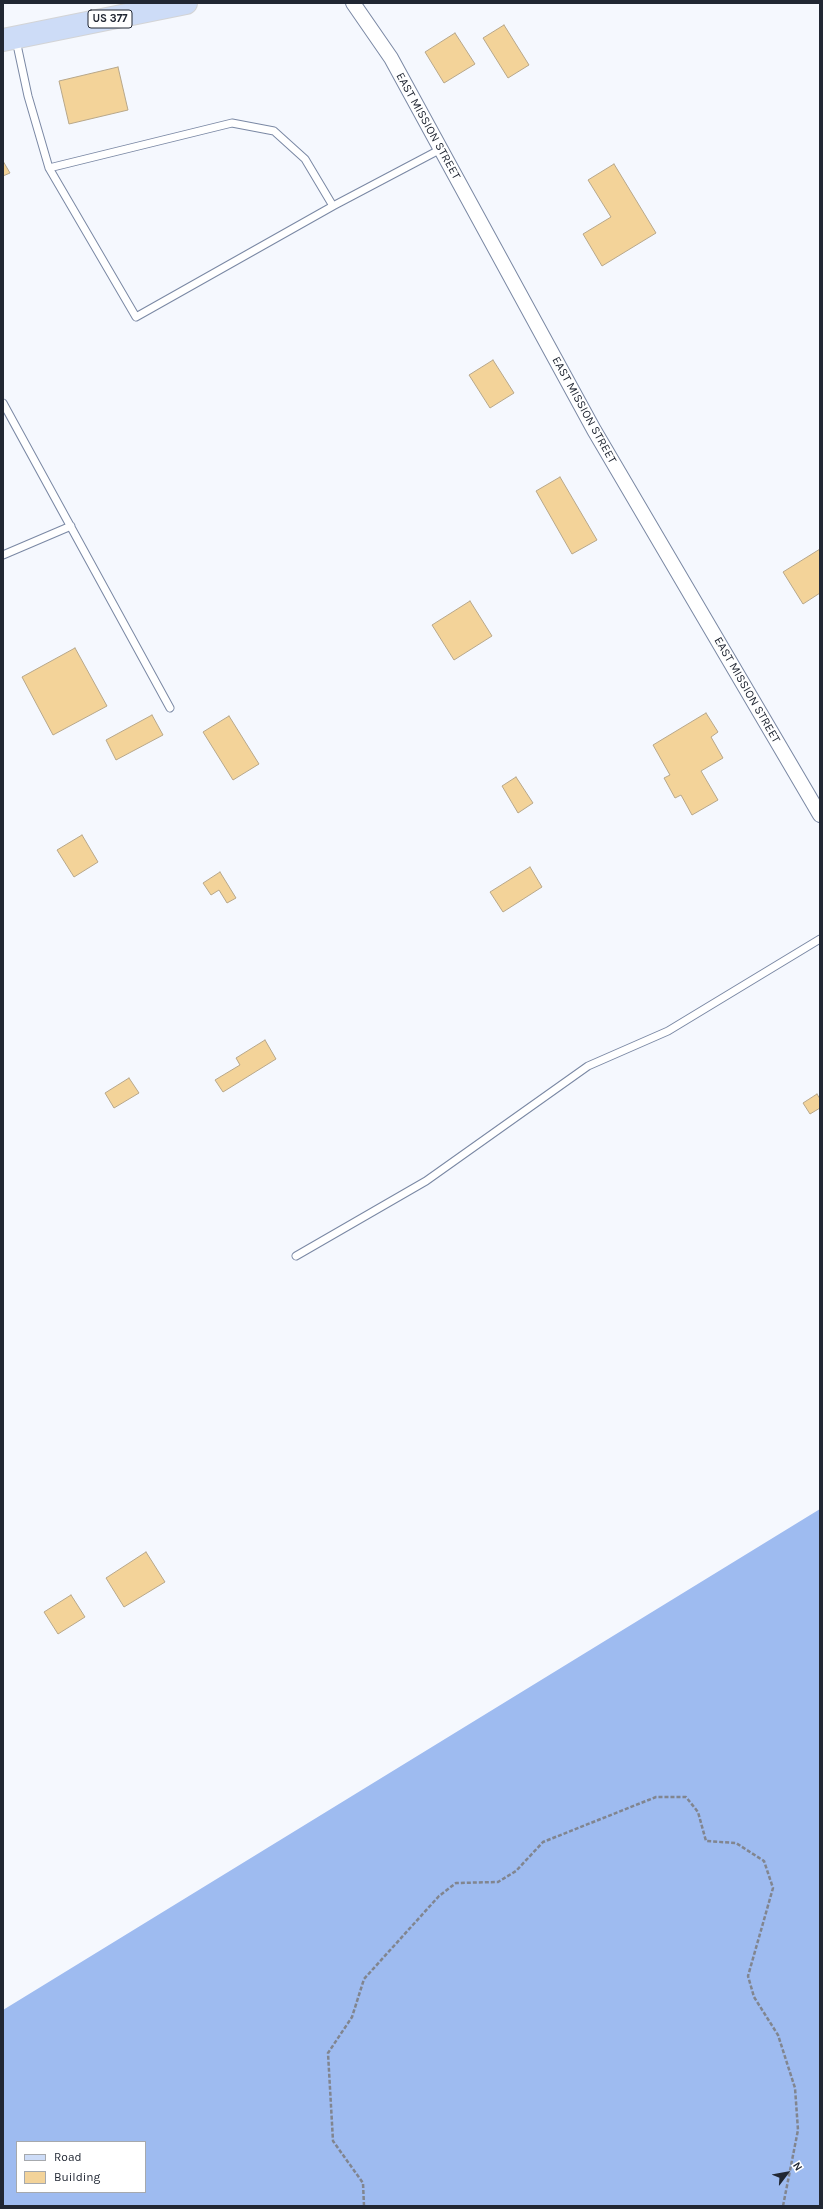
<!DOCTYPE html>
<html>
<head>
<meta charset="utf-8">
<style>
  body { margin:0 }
  #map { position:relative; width:823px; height:2209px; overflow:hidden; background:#f5f8fe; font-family:Karla,sans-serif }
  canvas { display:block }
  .frame { position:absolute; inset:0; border:4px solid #212733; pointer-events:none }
  .legend { position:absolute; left:16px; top:2141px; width:130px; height:52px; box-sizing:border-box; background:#fff; border:1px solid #a6a9ad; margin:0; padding:5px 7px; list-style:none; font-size:12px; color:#212733 }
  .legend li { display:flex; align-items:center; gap:8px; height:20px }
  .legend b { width:20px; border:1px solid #a6a9ad }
  .north { position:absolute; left:767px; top:2153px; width:40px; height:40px; -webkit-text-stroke:3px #fff; paint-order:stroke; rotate:58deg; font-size:11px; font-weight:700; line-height:16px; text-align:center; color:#212733 }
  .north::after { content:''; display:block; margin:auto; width:14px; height:18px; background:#212733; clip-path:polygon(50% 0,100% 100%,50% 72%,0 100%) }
</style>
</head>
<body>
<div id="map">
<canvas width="823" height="2209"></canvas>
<div class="frame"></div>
<ul class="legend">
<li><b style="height:5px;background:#cddcf7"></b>Road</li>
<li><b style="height:11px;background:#f3d399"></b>Building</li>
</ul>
<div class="north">N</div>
</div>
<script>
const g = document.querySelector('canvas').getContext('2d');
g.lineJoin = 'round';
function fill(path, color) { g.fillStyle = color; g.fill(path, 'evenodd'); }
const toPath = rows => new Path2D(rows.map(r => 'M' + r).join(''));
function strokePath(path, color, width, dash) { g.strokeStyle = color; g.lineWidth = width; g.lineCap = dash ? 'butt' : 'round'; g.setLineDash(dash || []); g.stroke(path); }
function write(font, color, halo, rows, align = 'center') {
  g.font = font + ' Karla,sans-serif'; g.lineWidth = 3; g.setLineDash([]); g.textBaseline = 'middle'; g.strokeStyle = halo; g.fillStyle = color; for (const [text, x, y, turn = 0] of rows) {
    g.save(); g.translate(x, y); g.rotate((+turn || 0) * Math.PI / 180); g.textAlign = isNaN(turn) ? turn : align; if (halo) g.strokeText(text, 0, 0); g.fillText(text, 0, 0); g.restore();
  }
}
fill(toPath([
  [820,1509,820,2206,3,2206,3,2010],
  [17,2142,145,2142,145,2192,17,2192]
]), '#9ebbf0');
const building = toPath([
  [504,25,529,65,508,78,483,38,504,25],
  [455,33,475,64,444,83,425,52,455,33],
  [118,67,128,110,69,124,59,81,118,67],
  [3,161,10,173,3,176,3,161],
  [614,164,656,233,602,266,583,234,611,217,588,180,614,164],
  [493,360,514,393,490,408,469,375,493,360],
  [560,477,597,540,572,554,536,491,560,477],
  [820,549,820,593,803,604,783,572,820,549],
  [470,601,492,636,454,660,432,625,470,601],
  [75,648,107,706,53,735,22,677,75,648],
  [706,713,718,732,711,737,723,758,701,771,718,800,692,815,681,795,675,798,664,778,670,775,653,745,706,713],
  [152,715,163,735,116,760,106,740,152,715],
  [229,716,259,764,233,780,203,732,229,716],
  [516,777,533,803,518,813,502,786,516,777],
  [82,835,98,862,74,877,57,850,82,835],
  [530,867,542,887,503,912,490,892,530,867],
  [220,872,236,898,227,903,219,890,211,895,203,883,220,872],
  [265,1040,276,1059,223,1092,215,1080,240,1065,236,1058,265,1040],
  [129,1078,139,1093,114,1108,105,1093,129,1078],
  [817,1094,820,1099,820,1108,810,1114,803,1103,817,1094],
  [146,1552,165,1582,124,1607,106,1578,146,1552],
  [71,1595,85,1617,58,1634,44,1612,71,1595]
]);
fill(building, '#f3d399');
strokePath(building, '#b7a78a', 1);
const service = toPath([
  [16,40,28,96,49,168,232,123,274,131,305,159,333,206,441,149],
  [49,168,136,317,333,206],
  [3,403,170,708],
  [3,555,71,526],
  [296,1256,426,1181,588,1066,668,1031,820,939]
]);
const minor = toPath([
  [353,3,391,58,594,430,820,815]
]);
const primary = toPath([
  [3,40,186,3]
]);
strokePath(service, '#7a88a4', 9);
strokePath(minor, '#7a88a4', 16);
strokePath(primary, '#d3d4d6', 24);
strokePath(toPath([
  [364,2206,363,2183,333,2141,328,2053,352,2017,364,1979,439,1896,456,1883,498,1882,516,1871,543,1842,656,1797,686,1797,698,1812,706,1841,736,1843,764,1861,773,1888,748,1976,754,1997,778,2035,795,2088,798,2130,783,2206]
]), '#81858f', 2.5, [4, 2]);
strokePath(service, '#fff', 7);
strokePath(minor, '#fff', 14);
strokePath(primary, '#cddcf7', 22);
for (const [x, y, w] of [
  [110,19,44]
]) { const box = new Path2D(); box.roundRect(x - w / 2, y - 9, w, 18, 3); g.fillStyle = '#fff'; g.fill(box); strokePath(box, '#212733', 1); }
write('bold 11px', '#212733', null, [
  ["US 377",110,19]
]);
write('12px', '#212733', '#fff', [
  ["EAST MISSION STREET",428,126,61],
  ["EAST MISSION STREET",584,410,61],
  ["EAST MISSION STREET",747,690,60]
]);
</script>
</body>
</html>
